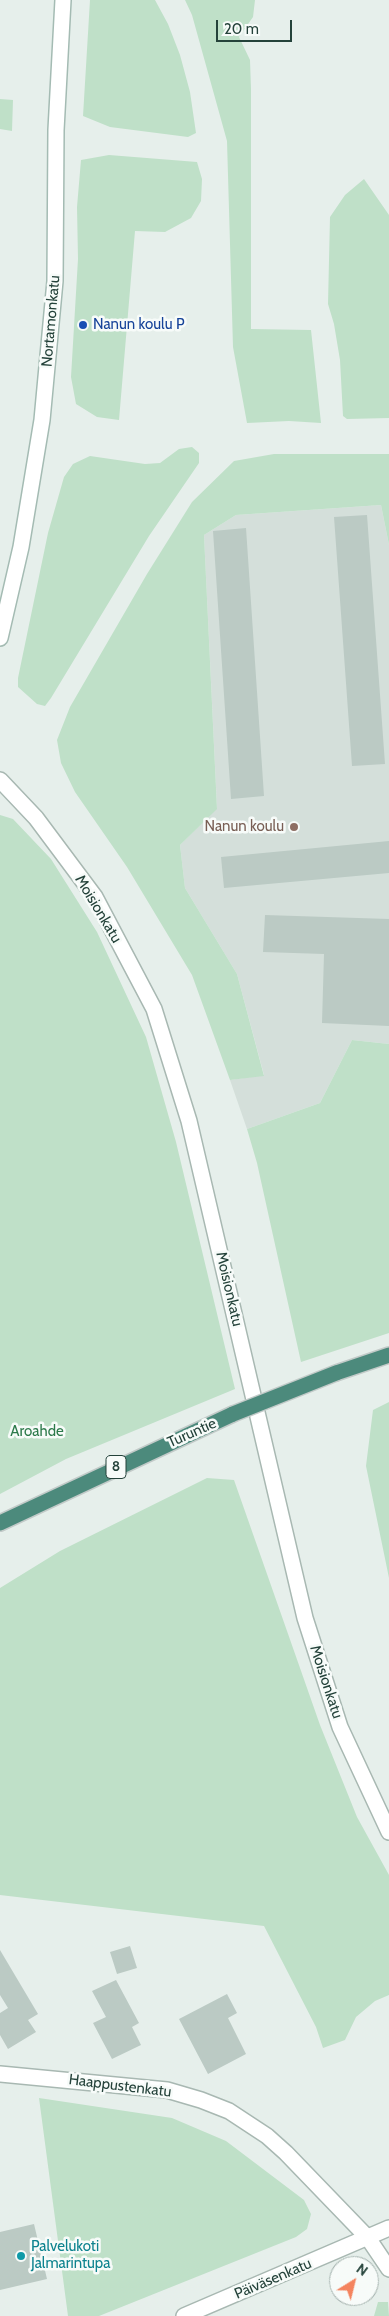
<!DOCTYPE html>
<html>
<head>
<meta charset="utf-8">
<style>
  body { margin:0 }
  #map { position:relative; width:389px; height:2316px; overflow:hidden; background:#e6efeb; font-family:Cabin,sans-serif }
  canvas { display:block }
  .north { position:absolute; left:329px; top:2256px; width:50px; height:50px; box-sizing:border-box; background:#f7fbf9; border:1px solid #a3b1ad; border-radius:50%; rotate:36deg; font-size:14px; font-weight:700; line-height:20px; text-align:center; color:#24423a }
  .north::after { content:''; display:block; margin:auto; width:18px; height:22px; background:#f4845f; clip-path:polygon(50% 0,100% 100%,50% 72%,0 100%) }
  .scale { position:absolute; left:216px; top:20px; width:76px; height:22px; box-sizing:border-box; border:2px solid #24423a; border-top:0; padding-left:6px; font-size:15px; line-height:18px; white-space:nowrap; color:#24423a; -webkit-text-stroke:4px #f7fbf9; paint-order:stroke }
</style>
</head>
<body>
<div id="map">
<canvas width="389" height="2316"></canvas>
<div class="north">N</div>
<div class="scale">20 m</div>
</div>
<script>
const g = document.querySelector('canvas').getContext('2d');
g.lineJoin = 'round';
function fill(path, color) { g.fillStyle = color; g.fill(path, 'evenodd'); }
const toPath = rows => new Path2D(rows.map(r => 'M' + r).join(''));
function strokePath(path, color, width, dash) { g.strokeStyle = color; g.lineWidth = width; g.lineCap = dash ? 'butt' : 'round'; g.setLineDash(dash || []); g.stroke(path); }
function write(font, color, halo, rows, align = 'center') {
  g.font = font + ' Cabin,sans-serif'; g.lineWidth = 5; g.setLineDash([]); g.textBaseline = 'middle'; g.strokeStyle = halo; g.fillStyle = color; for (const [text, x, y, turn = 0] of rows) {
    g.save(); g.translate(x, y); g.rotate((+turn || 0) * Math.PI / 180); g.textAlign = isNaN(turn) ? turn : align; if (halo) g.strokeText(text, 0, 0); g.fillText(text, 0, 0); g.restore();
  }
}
fill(toPath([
  [381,505,389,545,389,1044,352,1040,320,1103,247,1129,230,1080,264,1075,237,974,185,888,180,845,217,808,204,535,236,515]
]), '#d4dfda');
fill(toPath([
  [90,0,155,0,168,24,180,55,190,92,196,133,188,137,110,127,83,116],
  [185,0,255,0,253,17,239,37,250,60,251,89,251,329,311,330,321,423,289,421,247,423,233,347,227,141,192,15],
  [0,99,13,100,12,131,0,129],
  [109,155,197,162,202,179,201,201,191,218,165,232,135,231,119,420,97,417,76,404,71,377,78,259,77,207,81,160],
  [364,179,389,215,389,418,347,419,343,416,340,360,334,324,328,304,330,217,345,195],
  [192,447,199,453,199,463,149,536,51,698,45,706,37,704,18,687,18,678,48,533,64,477,73,464,90,456,145,464,160,463,179,449],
  [274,454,389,454,389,545,381,505,236,515,204,535,217,809,180,845,185,888,237,974,264,1076,230,1080,192,975,127,867,75,792,61,763,57,740,70,707,147,574,192,502,234,461],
  [0,815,13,819,51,859,97,932,146,1037,176,1142,235,1389,66,1459,0,1494],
  [352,1040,389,1044,389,1333,301,1362,257,1163,247,1129,320,1103],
  [389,1402,389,1578,366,1466,373,1410],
  [207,1478,234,1480,320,1725,357,1817,389,1875,389,1995,375,2001,356,2017,345,2040,323,2048,316,2027,264,1926,0,1895,0,1588,60,1551],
  [39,2098,172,2118,226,2141,304,2200,311,2214,307,2229,296,2237,99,2316,68,2316],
  [378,2302,388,2302,389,2316,374,2316]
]), '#bfe0c8');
fill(toPath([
  [367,515,385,764,352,766,334,517],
  [246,528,264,796,231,799,213,531],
  [389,841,389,873,224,888,221,857],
  [265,915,389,919,389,1026,322,1023,324,954,263,952],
  [130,1946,137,1968,117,1974,110,1952],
  [0,1950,38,2014,28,2020,36,2032,8,2049,0,2035,0,2013,8,2008,0,1995],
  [116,1980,139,2023,132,2027,141,2045,112,2059,93,2023,106,2017,92,1991],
  [227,1994,237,2013,228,2018,246,2054,208,2074,179,2019],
  [34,2224,47,2279,0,2290,0,2232]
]), '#bbcac4');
const minor = toPath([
  [0,2074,167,2090,201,2100,229,2111,267,2136,286,2153,368,2238,389,2269],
  [184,2316,389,2228]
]);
const tertiary = toPath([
  [0,780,36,818,95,897,154,1009,189,1121,305,1618,340,1727,389,1832]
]);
const secondary = toPath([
  [0,638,21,547,42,420,55,281,56,130,63,0]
]);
const trunk = toPath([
  [336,1373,389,1355],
  [0,1523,233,1414]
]);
strokePath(minor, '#a8b8b2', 18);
strokePath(tertiary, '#a8b8b2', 18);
strokePath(secondary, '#a4bbb3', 18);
strokePath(trunk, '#c2cac8', 18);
strokePath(minor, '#fff', 15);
strokePath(tertiary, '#fff', 15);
strokePath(secondary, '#fff', 15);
strokePath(trunk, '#4c8a7c', 15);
const trunkBridge = toPath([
  [233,1414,336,1373]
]);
strokePath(trunkBridge, '#c2cac8', 18, []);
strokePath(trunkBridge, '#4c8a7c', 15);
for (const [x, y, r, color] of [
  [83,325,5,"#1a4fb4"],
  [294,827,5,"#8d6e63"],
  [21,2256,5,"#0f9aa8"]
]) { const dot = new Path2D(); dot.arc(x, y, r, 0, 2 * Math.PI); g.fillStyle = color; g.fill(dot); strokePath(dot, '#f7fbf9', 2); }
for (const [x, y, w] of [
  [116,1467,20]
]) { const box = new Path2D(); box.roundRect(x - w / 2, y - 11.5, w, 23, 4); g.fillStyle = '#f7fbf9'; g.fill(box); strokePath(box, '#24423a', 1); }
write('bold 14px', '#24423a', null, [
  ["8",116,1467]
]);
write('15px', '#24423a', '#f7fbf9', [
  ["Nortamonkatu",51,321,-85],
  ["Moisionkatu",98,909,59],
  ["Moisionkatu",229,1289,77],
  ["Turuntie",192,1433,-24],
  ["Moisionkatu",326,1682,72],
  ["Haappustenkatu",120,2086,7],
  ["Päiväsenkatu",273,2279,-23]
]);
write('15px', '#164399', '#f7fbf9', [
  ["Nanun koulu P",93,325]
], 'left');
write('15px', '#785e54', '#f7fbf9', [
  ["Nanun koulu",284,827]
], 'right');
write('15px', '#2d7a4b', '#f7fbf9', [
  ["Aroahde",37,1432]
]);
write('15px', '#0d838f', '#f7fbf9', [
  ["Palvelukoti",31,2247],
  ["Jalmarintupa",31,2264]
], 'left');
</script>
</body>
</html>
